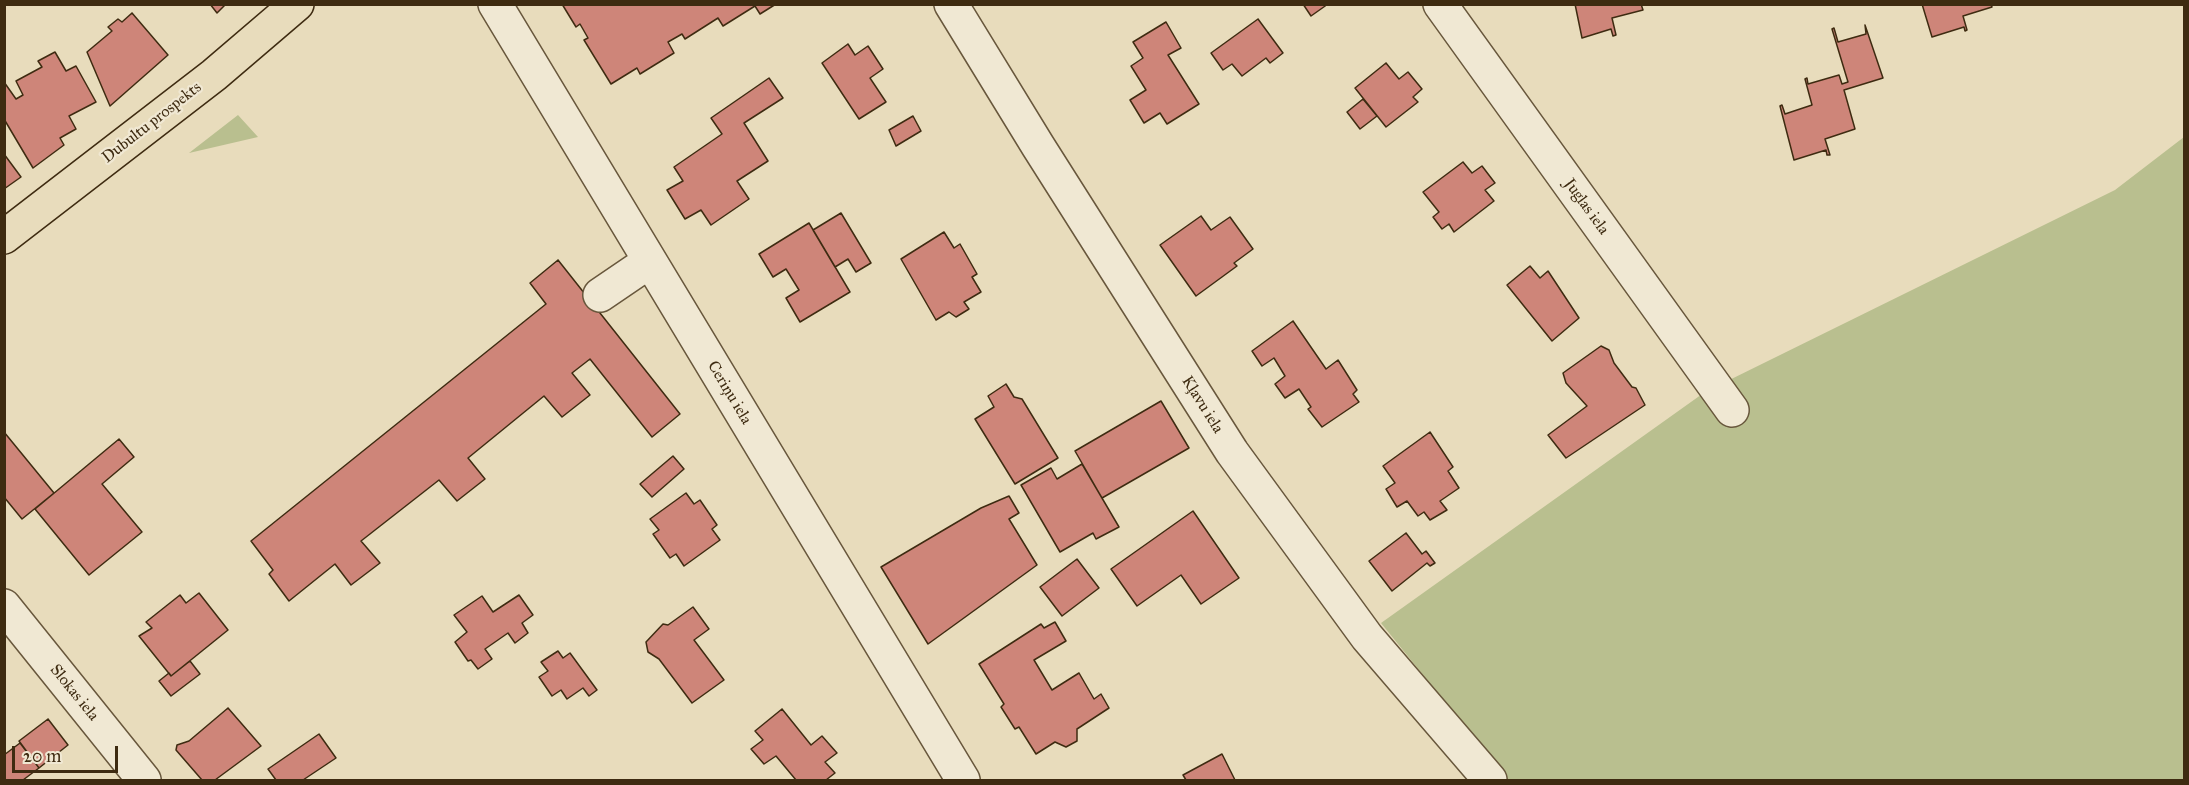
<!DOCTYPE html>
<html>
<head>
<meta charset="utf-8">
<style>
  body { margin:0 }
  #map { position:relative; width:2189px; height:785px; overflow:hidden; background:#e8dcbc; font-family:"IM FELL Great Primer",serif }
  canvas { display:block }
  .frame { position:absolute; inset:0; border:6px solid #3e2b11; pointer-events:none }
  .scale { position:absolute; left:12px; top:746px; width:106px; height:27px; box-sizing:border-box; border:3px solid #3e2b11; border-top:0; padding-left:8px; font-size:18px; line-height:21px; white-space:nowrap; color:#3e2b11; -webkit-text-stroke:4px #f0e8d3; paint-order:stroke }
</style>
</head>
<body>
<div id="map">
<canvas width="2189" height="785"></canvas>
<div class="frame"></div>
<div class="scale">20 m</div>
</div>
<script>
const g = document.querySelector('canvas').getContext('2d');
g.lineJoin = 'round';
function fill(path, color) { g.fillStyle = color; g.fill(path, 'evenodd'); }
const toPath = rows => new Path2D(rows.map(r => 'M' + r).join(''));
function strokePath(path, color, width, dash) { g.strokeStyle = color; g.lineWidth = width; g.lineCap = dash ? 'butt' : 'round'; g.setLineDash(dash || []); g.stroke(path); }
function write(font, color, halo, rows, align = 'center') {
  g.font = font + ' "IM FELL Great Primer",serif'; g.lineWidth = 4.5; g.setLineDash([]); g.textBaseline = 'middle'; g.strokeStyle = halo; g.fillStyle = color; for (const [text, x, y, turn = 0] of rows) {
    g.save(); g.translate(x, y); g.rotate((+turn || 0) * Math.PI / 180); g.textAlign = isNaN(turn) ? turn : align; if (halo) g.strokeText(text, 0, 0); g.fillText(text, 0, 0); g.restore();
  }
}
fill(toPath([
  [238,115,258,137,189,153],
  [2184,137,2184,780,1508,780,1381,623,1705,392,2115,190]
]), '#b9bf8f');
const building = toPath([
  [210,4,226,4,217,13,210,4],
  [562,4,776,4,760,14,755,6,723,26,718,18,685,39,682,34,668,42,674,53,640,74,637,68,611,84,584,40,588,38,580,24,576,27,562,4],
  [1303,4,1328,4,1311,16,1303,4],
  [1575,4,1641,4,1643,10,1612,18,1616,35,1613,36,1611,29,1582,38,1575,4],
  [1922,4,1991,4,1992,7,1963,16,1967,30,1965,31,1964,27,1932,37,1922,4],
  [132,13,168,55,110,106,87,52,112,31,108,27,118,19,122,22,132,13],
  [1258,19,1283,53,1270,63,1266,58,1242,76,1232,64,1223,70,1211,53,1258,19],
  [1166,22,1181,48,1168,55,1199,104,1167,124,1160,113,1144,123,1130,100,1146,90,1131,66,1143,58,1133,42,1166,22],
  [1865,25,1883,78,1844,90,1855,129,1825,139,1830,155,1827,155,1826,150,1794,160,1780,106,1782,105,1785,114,1812,105,1805,79,1807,78,1808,84,1839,75,1842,84,1848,82,1832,29,1834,28,1838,42,1866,34,1865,25],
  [848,44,855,55,868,46,883,69,870,78,886,102,859,119,822,63,848,44],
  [55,52,66,71,76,66,96,102,69,116,76,129,60,138,64,145,33,168,4,119,4,82,16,99,23,95,16,81,42,67,38,61,55,52],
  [1386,63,1399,79,1408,72,1422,89,1413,97,1418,102,1386,127,1355,88,1386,63],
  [769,78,783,98,744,123,768,161,737,181,749,199,711,225,701,210,685,219,667,190,683,181,674,167,722,134,711,118,769,78],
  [1363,99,1377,116,1360,129,1347,112,1363,99],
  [913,116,921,131,896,146,889,130,913,116],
  [4,154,21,177,4,189,4,154],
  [1463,162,1472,173,1482,166,1495,183,1485,190,1494,201,1454,232,1449,224,1442,229,1433,217,1439,212,1423,192,1463,162],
  [841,213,871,263,856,272,848,259,835,267,813,230,841,213],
  [1201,216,1211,230,1230,217,1253,249,1234,263,1237,266,1196,296,1160,245,1201,216],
  [809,223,850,292,800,322,786,298,799,290,786,269,773,277,759,254,809,223],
  [944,232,954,248,960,244,977,274,972,277,981,292,964,302,969,309,956,317,949,312,936,320,901,259,944,232],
  [558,260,680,414,652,437,590,359,572,373,590,395,562,417,544,396,468,458,485,479,457,501,439,480,361,541,380,563,351,585,335,564,289,601,269,574,273,570,251,541,546,304,530,283,558,260],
  [1530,266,1540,278,1548,271,1579,318,1552,341,1507,285,1530,266],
  [1293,321,1326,369,1338,360,1357,390,1353,394,1359,402,1322,427,1308,409,1311,407,1299,389,1285,398,1275,384,1285,376,1274,358,1262,366,1252,351,1293,321],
  [1601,346,1609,350,1614,363,1632,387,1636,388,1645,405,1566,458,1548,435,1587,406,1566,383,1563,373,1601,346],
  [1006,384,1014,397,1022,399,1058,458,1015,484,975,419,994,407,988,396,1006,384],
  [1161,401,1189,448,1102,498,1075,451,1161,401],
  [4,432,54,493,22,519,4,497,4,432],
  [1430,432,1453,467,1448,471,1459,488,1440,501,1447,510,1430,520,1424,512,1418,516,1407,501,1397,507,1386,489,1395,483,1383,466,1430,432],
  [119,439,134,457,102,484,142,532,89,575,35,509,119,439],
  [673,456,684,469,652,497,640,484,673,456],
  [1082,464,1119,527,1096,539,1093,533,1060,552,1021,485,1051,468,1057,479,1082,464],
  [686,493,694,504,700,500,717,525,712,529,720,540,684,566,676,554,670,558,653,534,659,530,650,519,686,493],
  [1009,496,1019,513,1009,519,1037,565,928,644,881,567,981,508,1009,496],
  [1193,511,1239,578,1201,604,1181,575,1137,606,1111,569,1193,511],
  [1406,533,1422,554,1426,551,1435,563,1430,566,1427,563,1392,591,1369,561,1406,533],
  [1077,559,1099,588,1062,616,1040,587,1077,559],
  [199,593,228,630,171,676,139,636,152,628,146,622,180,595,186,603,199,593],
  [519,595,533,615,522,623,528,633,515,643,508,633,485,649,492,659,478,669,471,660,468,661,455,642,467,632,454,615,482,596,493,612,519,595],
  [693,607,709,629,694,640,724,680,692,703,659,659,648,652,646,642,663,624,668,625,693,607],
  [1055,622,1066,641,1034,660,1052,690,1079,673,1094,699,1101,694,1109,708,1077,729,1077,741,1066,747,1055,742,1036,754,1019,727,1015,729,1001,707,1004,704,979,664,1041,624,1044,628,1055,622],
  [558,651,563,658,570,653,597,690,589,696,583,688,567,699,561,690,552,696,539,677,548,671,541,662,558,651],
  [190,661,200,674,171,696,159,681,169,673,171,676,190,661],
  [228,708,261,746,215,780,202,780,176,750,177,745,189,741,228,708],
  [782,709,811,745,822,736,837,753,825,762,835,773,826,780,796,780,776,756,764,764,751,749,763,740,755,731,782,709],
  [48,719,68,745,39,768,19,741,48,719],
  [319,734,336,758,303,780,276,780,268,769,319,734],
  [20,743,39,768,23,780,5,780,4,755,20,743],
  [1222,754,1235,780,1186,780,1183,775,1222,754]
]);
fill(building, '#ce8579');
strokePath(building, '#3e2b11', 1.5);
const minor = toPath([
  [495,4,963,780],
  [951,4,1038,146,1232,452,1367,637,1490,780],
  [1440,4,1732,410],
  [600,295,650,261],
  [4,606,144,780]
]);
const major = toPath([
  [4,237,214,75,297,4]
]);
strokePath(minor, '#68573c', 36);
strokePath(major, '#3e2b11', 36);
strokePath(minor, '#f0e8d3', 33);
strokePath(major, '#e8dcbc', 33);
write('16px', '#3e2b11', '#f0e8d3', [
  ["Dubultu prospekts",152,123,-38],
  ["Juglas iela",1586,207,54],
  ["Ceriņu iela",729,393,59],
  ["Kļavu iela",1202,405,58],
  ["Slokas iela",74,693,51]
]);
</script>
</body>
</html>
